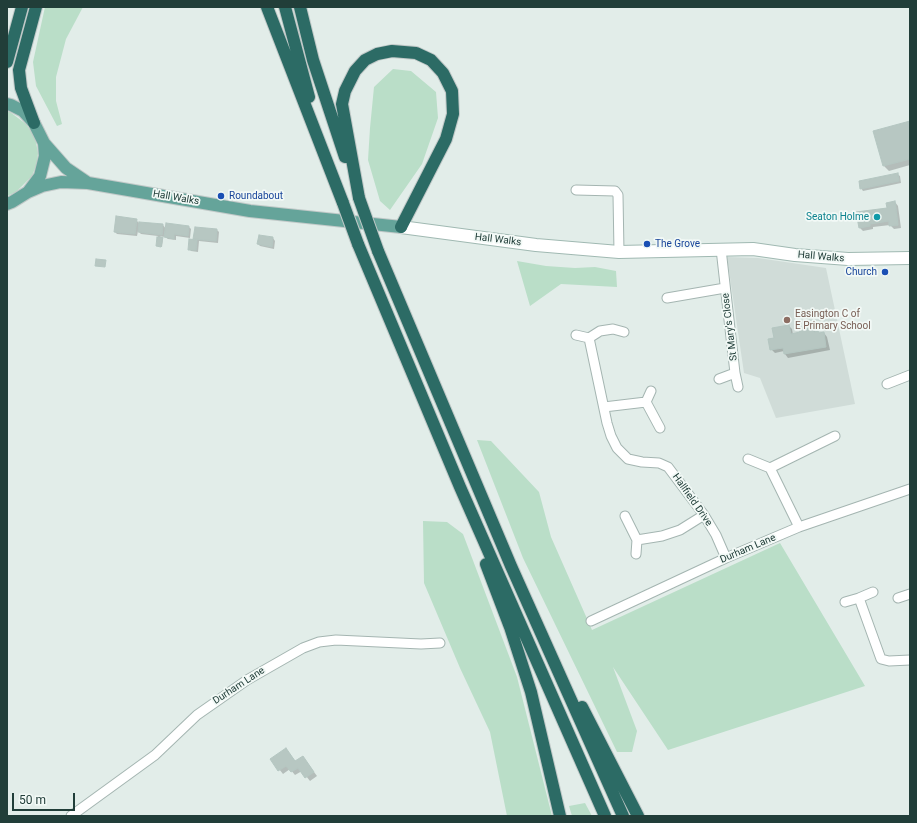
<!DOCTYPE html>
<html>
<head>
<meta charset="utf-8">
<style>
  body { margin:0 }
  #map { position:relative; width:917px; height:823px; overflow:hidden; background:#e2ede9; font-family:Roboto,sans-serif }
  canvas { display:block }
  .frame { position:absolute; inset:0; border:8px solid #213e39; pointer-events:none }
  .scale { position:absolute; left:12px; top:793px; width:63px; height:18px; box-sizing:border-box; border:2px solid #213e39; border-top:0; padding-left:5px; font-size:12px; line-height:14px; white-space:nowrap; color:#213e39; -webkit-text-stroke:3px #f2f9f6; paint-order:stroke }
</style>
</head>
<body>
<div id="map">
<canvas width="917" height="823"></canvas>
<div class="frame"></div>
<div class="scale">50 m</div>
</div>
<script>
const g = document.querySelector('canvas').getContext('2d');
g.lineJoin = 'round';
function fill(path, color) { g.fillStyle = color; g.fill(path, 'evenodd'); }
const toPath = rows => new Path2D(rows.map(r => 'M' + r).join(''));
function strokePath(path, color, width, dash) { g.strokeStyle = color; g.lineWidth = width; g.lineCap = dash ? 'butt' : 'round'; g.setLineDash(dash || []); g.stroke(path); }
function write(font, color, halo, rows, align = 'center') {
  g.font = font + ' Roboto,sans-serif'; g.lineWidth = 3.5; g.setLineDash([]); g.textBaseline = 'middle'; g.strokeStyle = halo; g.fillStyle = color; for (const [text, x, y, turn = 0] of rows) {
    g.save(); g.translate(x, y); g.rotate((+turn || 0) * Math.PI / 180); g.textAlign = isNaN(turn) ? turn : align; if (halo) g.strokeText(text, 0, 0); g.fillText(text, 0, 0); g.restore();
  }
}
fill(toPath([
  [727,257,758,258,826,268,855,404,776,418,760,378,744,373]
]), '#d0dcd8');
fill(toPath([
  [45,7,83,7,66,39,56,77,56,101,62,124,57,126,36,86,33,62],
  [393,69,411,71,436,92,438,118,422,164,390,210,380,201,368,160,370,128,374,87],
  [7,111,10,112,26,124,35,137,38,153,37,163,32,176,16,192,7,196],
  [517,261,546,266,575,268,595,267,616,271,617,287,561,284,530,306],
  [477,440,491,441,539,492,551,537,592,630,780,543,865,686,668,750,613,667,637,731,632,752,617,752,523,558],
  [423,521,447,522,463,534,517,677,552,816,507,816,490,732,460,668,424,583],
  [585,803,592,816,572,816,569,806]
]), '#badec8');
fill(toPath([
  [910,122,910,165,889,171,884,166],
  [897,174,900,176,901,183,863,191,861,188],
  [895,202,898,206,901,228,894,229,890,225,873,227,873,229,863,231,859,227,888,209],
  [136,220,139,223,163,225,166,229,189,227,191,229,190,238,176,236,176,240,168,239,165,237,160,236,163,239,162,247,157,246,158,236,141,234,138,231,137,236,117,234,115,232],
  [196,228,217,230,219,232,218,243,199,241,198,252,191,251,189,249,194,241],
  [260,236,273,238,275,241,274,249,260,246,258,244],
  [789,326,792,329,793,335,801,333,812,327,816,333,820,334,824,333,827,337,830,350,788,358,785,354,784,351,775,353,771,349,775,339],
  [286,749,296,762,303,757,317,776,310,781,302,771,295,775,290,769,283,774,271,759]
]), '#0003');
const building = toPath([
  [910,121,910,159,883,166,873,131,910,121],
  [898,173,899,181,860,189,859,181,898,173],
  [895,201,898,225,889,226,889,221,870,224,870,226,859,228,856,212,887,208,886,203,895,201],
  [116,216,137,219,135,234,114,232,116,216],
  [139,222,163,224,162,235,138,232,139,222],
  [166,223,189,226,188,236,174,234,174,239,164,237,166,223],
  [195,227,217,229,216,241,193,239,195,227],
  [259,235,273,237,272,247,257,244,259,235],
  [157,237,163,237,161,247,156,246,157,237],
  [189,239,197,240,196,250,188,250,189,239],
  [96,259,106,260,105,267,95,266,96,259],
  [789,325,791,334,800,332,799,328,813,325,814,332,818,331,819,333,824,332,826,347,784,354,783,348,770,350,768,339,774,338,772,328,789,325],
  [286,748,295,761,303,756,314,772,305,778,298,768,291,772,286,766,278,771,270,759,286,748]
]);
fill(building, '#b7c7c2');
strokePath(building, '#b4c6c1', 1);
const street = toPath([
  [576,190,615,191,618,195,619,252],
  [667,298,725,288],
  [576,335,589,338,600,331,613,329,624,332],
  [589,338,607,423,611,436,617,448,628,459,642,462,659,463,668,467,704,515,716,535,726,558],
  [735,373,738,387],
  [719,379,735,373,721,249],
  [887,384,910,375],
  [651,391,646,402,660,428],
  [604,407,646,402],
  [748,459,770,468,835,436],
  [770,468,799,527],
  [625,516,637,540,636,554],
  [637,540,662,536,680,530,704,515],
  [859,598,881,659,889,661,910,660],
  [898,598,910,594],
  [845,602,859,598,873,592],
  [591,621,726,558,799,527,910,489],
  [71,816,155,755,197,715,247,680,303,648,319,642,336,640,421,644,440,643]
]);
const secondary = toPath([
  [401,227,536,245,619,252,753,249,795,255,848,259,910,258]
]);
const primary = toPath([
  [7,104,11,105,23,111,34,123,44,143,45,156,40,176,28,192,12,202,7,204],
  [44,143,66,168,88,183],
  [28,192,42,186,61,182,88,183,250,211,401,227]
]);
const highway = toPath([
  [267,7,343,203],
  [285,7,309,97],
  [300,7,313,60,345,157],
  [7,62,22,7],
  [34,123,21,88,19,70,36,7],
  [359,198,342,104,345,91,355,71,365,60,377,54,392,51,416,53,431,60,443,73,452,91,453,114,446,139,401,227],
  [358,244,460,487,605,816],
  [378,251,511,566,623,816],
  [486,564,510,627,531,692,560,816],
  [582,707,638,816]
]);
strokePath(street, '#a4b5b1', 11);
strokePath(secondary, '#a0b9b2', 14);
strokePath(primary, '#c1c9c8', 14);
strokePath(highway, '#c1c9c8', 14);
strokePath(street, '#fff', 9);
strokePath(secondary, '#fff', 12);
strokePath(primary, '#65a49a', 12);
strokePath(highway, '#2c6b65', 12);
const highwayBridge = toPath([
  [359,198,378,251],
  [343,203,358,244]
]);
strokePath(highwayBridge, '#c1c9c8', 14, []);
strokePath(highwayBridge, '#2c6b65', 12);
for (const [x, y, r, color] of [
  [221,196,4,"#1a4fb4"],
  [877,217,4,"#0f9aa8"],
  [647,244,4,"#1a4fb4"],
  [885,272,4,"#1a4fb4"],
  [787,320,4,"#8d6e63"]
]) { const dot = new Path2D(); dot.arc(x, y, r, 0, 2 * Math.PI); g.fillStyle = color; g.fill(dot); strokePath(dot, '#f2f9f6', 1.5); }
write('10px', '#164399', '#f2f9f6', [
  ["Roundabout",229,196],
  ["The Grove",655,244],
  ["Church",877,272,"right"]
], 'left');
write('10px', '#213e39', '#f2f9f6', [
  ["Hall Walks",176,198,10],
  ["Hall Walks",498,240,7],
  ["Hall Walks",821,257,5],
  ["St Mary's Close",730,327,-97],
  ["Hallfield Drive",692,500,55],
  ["Durham Lane",748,549,-23],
  ["Durham Lane",239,686,-33]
]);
write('10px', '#0d838f', '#f2f9f6', [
  ["Seaton Holme",869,217]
], 'right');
write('10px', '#785e54', '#f2f9f6', [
  ["Easington C of",795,314],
  ["E Primary School",795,326]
], 'left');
</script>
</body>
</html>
